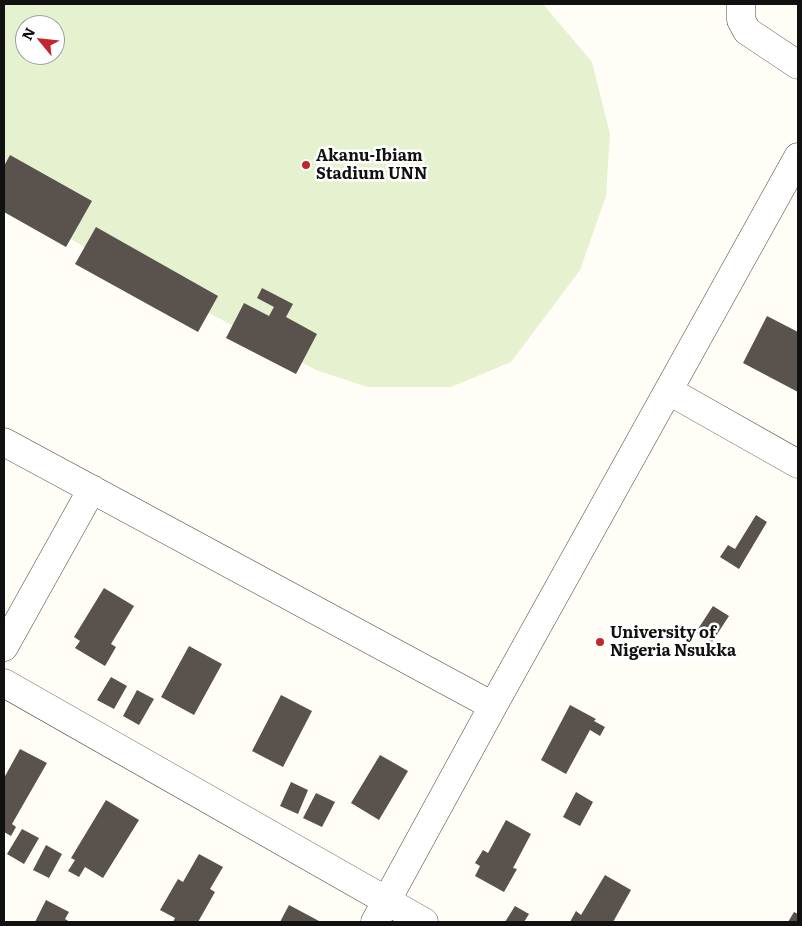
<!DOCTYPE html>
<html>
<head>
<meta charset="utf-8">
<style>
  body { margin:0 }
  #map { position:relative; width:802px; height:926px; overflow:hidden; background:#fffdf5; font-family:Literata,serif }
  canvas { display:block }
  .frame { position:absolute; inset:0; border:5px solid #111; pointer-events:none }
  .north { position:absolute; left:15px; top:15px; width:50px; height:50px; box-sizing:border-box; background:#fff; border:1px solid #a0a0a0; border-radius:50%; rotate:298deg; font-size:14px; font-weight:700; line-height:20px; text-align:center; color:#111 }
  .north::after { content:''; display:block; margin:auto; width:18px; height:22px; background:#c4262e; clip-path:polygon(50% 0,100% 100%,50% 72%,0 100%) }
</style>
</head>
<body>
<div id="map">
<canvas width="802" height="926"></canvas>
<div class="frame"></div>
<div class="north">N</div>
</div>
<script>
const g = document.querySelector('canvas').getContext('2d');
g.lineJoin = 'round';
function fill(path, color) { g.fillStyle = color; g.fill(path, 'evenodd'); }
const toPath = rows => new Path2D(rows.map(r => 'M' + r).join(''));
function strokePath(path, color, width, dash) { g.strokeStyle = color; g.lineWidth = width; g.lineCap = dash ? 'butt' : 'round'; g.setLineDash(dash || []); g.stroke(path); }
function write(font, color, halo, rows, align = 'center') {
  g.font = font + ' Literata,serif'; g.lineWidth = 5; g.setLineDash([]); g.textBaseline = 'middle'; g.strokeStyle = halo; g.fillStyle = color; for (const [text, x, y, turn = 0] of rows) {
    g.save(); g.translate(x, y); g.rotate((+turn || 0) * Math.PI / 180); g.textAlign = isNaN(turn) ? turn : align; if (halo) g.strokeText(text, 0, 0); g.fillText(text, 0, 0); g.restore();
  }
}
fill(toPath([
  [4,4,543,4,592,62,610,134,606,196,580,270,511,362,451,387,368,387,316,370,10,207,4,202],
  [25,25,55,25,55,55,25,55]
]), '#e6f2cf');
fill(toPath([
  [10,155,92,201,66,247,4,212,4,166],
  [96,227,218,296,198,332,75,264],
  [262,288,293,304,286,317,317,334,296,374,226,338,244,303,269,316,274,307,257,298],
  [767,316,798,332,798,392,743,363],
  [756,515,767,522,739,569,720,557,728,545,735,549],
  [104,588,134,606,111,644,116,647,105,666,75,648,80,641,74,637],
  [713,606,729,616,712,642,696,632],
  [189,646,222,664,194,715,161,697],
  [111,677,127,686,114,709,97,700],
  [137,690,154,699,139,725,123,716],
  [281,695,312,711,283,767,252,751],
  [570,705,596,719,594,721,605,727,600,736,590,730,566,774,541,760],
  [20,749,47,763,12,824,16,827,11,836,4,832,4,778],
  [380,755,408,771,379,820,351,803],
  [291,782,308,790,298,814,280,806],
  [576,792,593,802,580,826,563,817],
  [316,793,335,802,322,827,303,818],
  [106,800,139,820,103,878,85,867,79,877,68,871,75,860,71,858],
  [506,820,531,834,513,868,517,869,504,892,475,876,480,866,475,863,483,850,488,853],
  [22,829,39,838,24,864,7,854],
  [46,845,62,854,49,878,33,870],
  [199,854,223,867,210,889,215,892,198,922,173,922,175,918,160,910,178,879,183,882],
  [605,875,631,890,613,922,570,922,576,911,581,915],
  [46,900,69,912,65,919,70,922,35,922],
  [289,905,319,921,318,922,280,922],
  [515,906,529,914,524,922,505,922],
  [794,912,798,914,798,922,788,922]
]), '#5a524d');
const minor = toPath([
  [741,4,741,20,747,31,798,65],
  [669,391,798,464],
  [4,442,493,706,798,157],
  [4,647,92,489],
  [4,683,424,922],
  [375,922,493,706]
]);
strokePath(minor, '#444', 29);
strokePath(minor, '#fff', 28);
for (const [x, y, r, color] of [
  [306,165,5,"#c4262e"],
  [600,642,5,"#c4262e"]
]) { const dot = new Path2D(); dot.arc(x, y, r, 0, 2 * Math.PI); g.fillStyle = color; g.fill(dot); strokePath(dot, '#fff', 2); }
write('bold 16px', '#111', '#fff', [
  ["Akanu-Ibiam",316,156],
  ["Stadium UNN",316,174],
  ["University of",610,633],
  ["Nigeria Nsukka",610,651]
], 'left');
</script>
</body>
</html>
